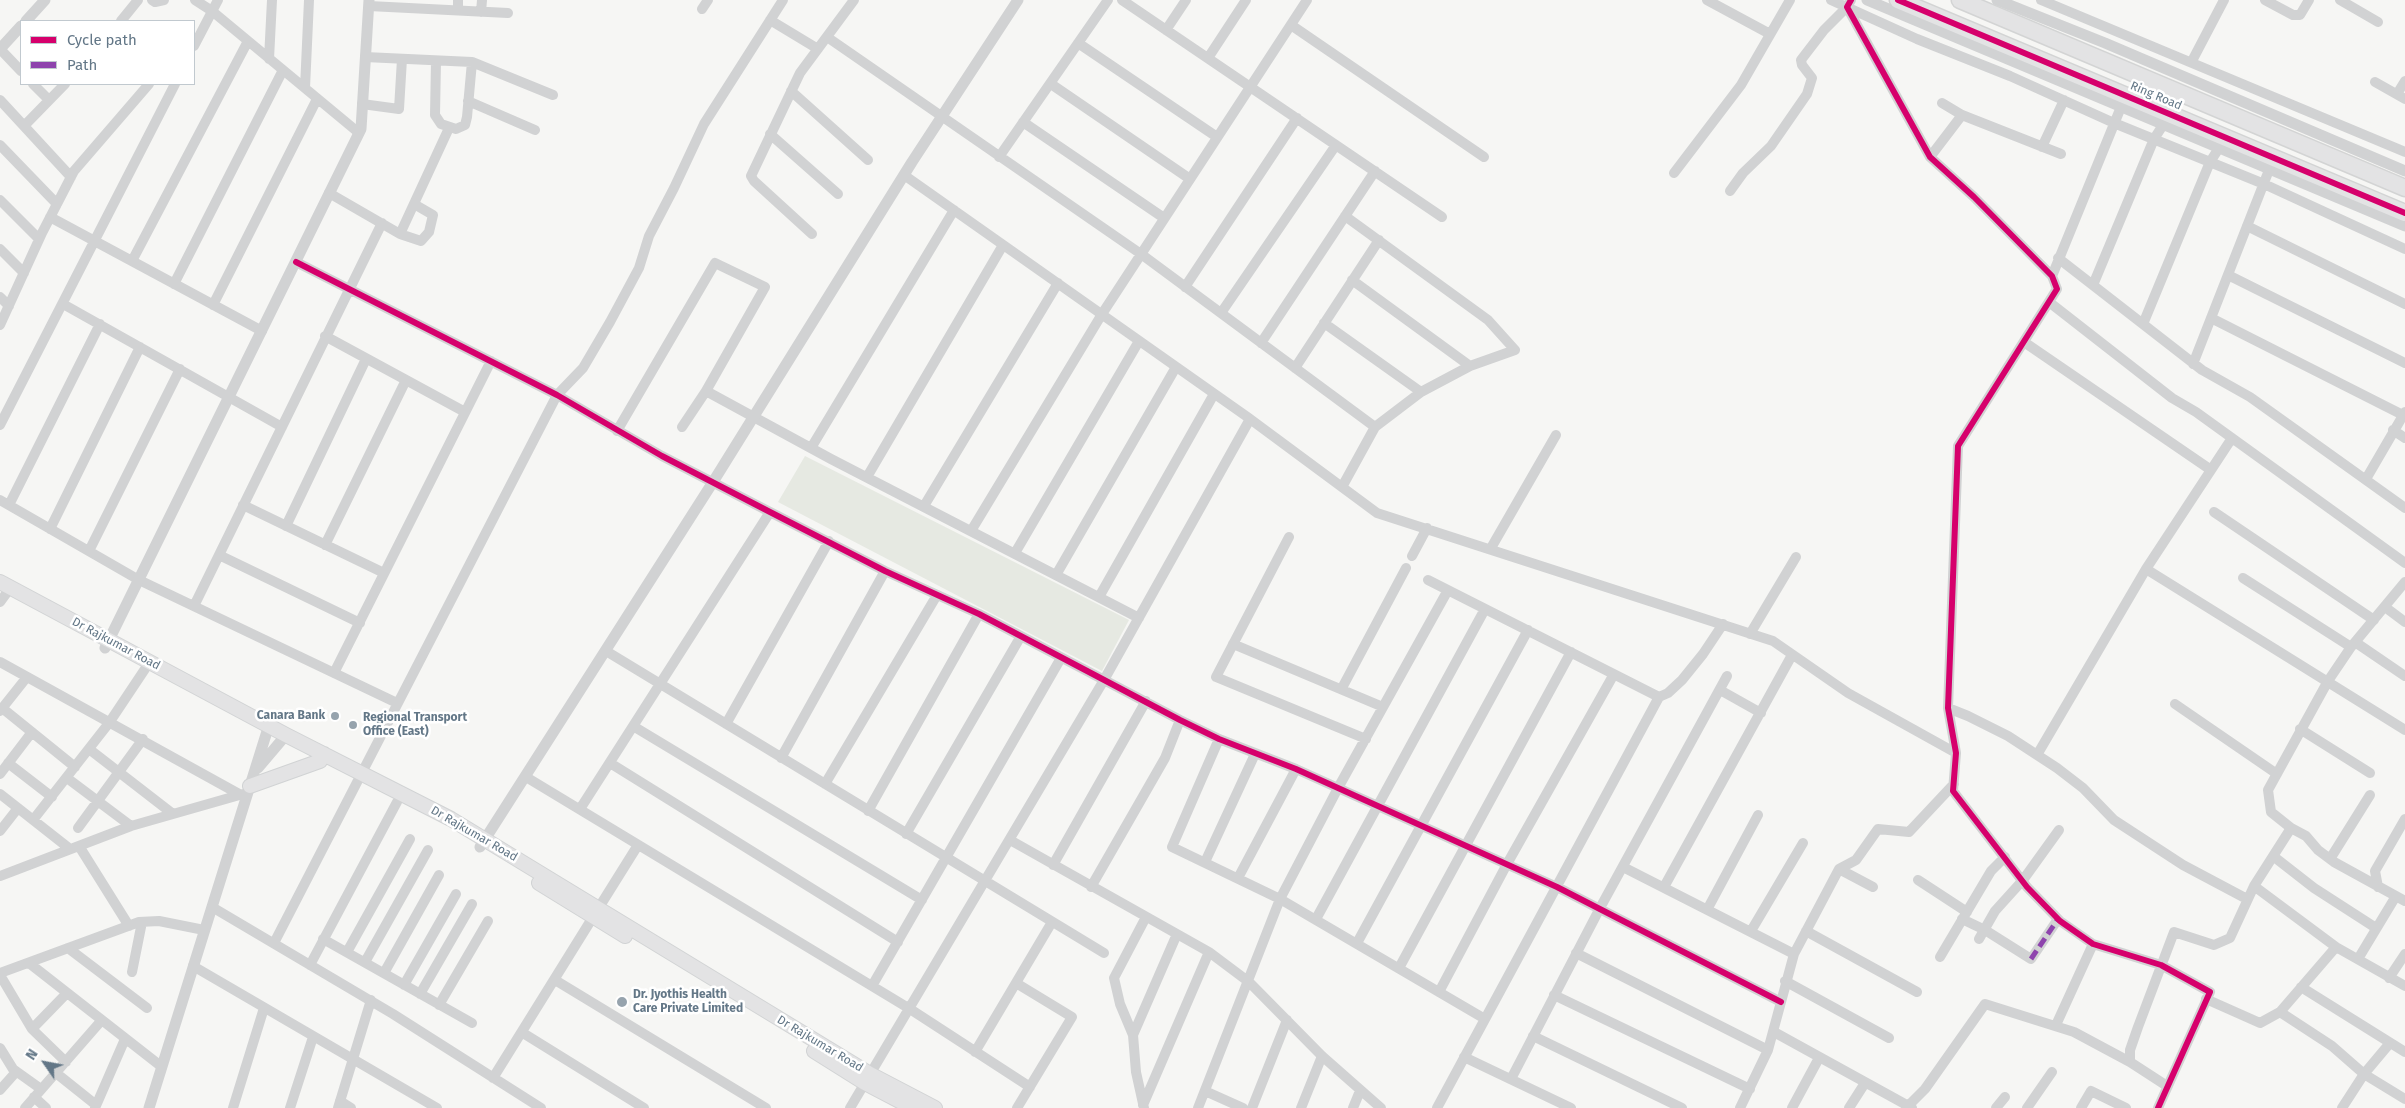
<!DOCTYPE html>
<html>
<head>
<meta charset="utf-8">
<style>
  body { margin:0 }
  #map { position:relative; width:2405px; height:1108px; overflow:hidden; background:#f6f6f4; font-family:"Fira Sans",sans-serif }
  canvas { display:block }
  .legend { position:absolute; left:20px; top:20px; width:175px; height:65px; box-sizing:border-box; background:#fff; border:1px solid #c1c9cf; margin:0; padding:6px 9px; list-style:none; font-size:15px; color:#637787 }
  .legend li { display:flex; align-items:center; gap:10px; height:25px }
  .legend b { width:25px; border:1px solid #c1c9cf }
  .north { position:absolute; left:20px; top:1038px; width:50px; height:50px; -webkit-text-stroke:4px #fff; paint-order:stroke; rotate:303deg; font-size:14px; font-weight:700; line-height:20px; text-align:center; color:#637787 }
  .north::after { content:''; display:block; margin:auto; width:18px; height:22px; background:#637787; clip-path:polygon(50% 0,100% 100%,50% 72%,0 100%) }
</style>
</head>
<body>
<div id="map">
<canvas width="2405" height="1108"></canvas>
<ul class="legend">
<li><b style="height:6px;background:#d6006c"></b>Cycle path</li>
<li><b style="height:6px;background:#8e44ad"></b>Path</li>
</ul>
<div class="north">N</div>
</div>
<script>
const g = document.querySelector('canvas').getContext('2d');
g.lineJoin = 'round';
function fill(path, color) { g.fillStyle = color; g.fill(path, 'evenodd'); }
const toPath = rows => new Path2D(rows.map(r => 'M' + r).join(''));
function strokePath(path, color, width, dash) { g.strokeStyle = color; g.lineWidth = width; g.lineCap = dash ? 'butt' : 'round'; g.setLineDash(dash || []); g.stroke(path); }
function write(font, color, halo, rows, align = 'center') {
  g.font = font + ' "Fira Sans",sans-serif'; g.lineWidth = 5; g.setLineDash([]); g.textBaseline = 'middle'; g.strokeStyle = halo; g.fillStyle = color; for (const [text, x, y, turn = 0] of rows) {
    g.save(); g.translate(x, y); g.rotate((+turn || 0) * Math.PI / 180); g.textAlign = isNaN(turn) ? turn : align; if (halo) g.strokeText(text, 0, 0); g.fillText(text, 0, 0); g.restore();
  }
}
fill(toPath([
  [805,456,1129,620,1102,671,778,502]
]), '#e6e9e2');
const secondary = toPath([
  [0,582,286,735,451,819,870,1074,935,1108],
  [250,786,320,761,324,754],
  [539,883,625,936],
  [814,1051,865,1083,913,1108]
]);
const trunk = toPath([
  [1898,0,2405,213],
  [1960,0,2405,188]
]);
strokePath(secondary, '#d1d3d4', 16);
strokePath(trunk, '#d3d4d4', 19);
strokePath(toPath([
  [152,0,155,2,164,0],
  [195,0,212,11,359,133],
  [1122,0,1442,217],
  [1707,0,1770,34],
  [1831,0,1917,39,2010,76,2114,123,2264,184,2405,249],
  [1851,0,1847,7,1930,157,1974,197,2052,276,2057,289,1958,446,1948,708,1956,753,1953,791,2027,887,2060,921,2093,944,2161,965,2210,992,2158,1108],
  [2041,0,2405,152],
  [2265,0,2293,15,2300,15,2309,0],
  [2340,0,2378,22],
  [369,6,508,13],
  [702,9,708,0],
  [458,10,458,0],
  [481,12,482,0],
  [770,20,818,49],
  [121,21,138,0],
  [1291,25,1484,157],
  [1166,30,1186,0],
  [827,37,1141,254,1375,427],
  [1078,43,1217,137],
  [194,46,218,0],
  [0,49,21,71],
  [365,57,472,62,553,95],
  [1208,58,1246,0],
  [269,59,272,0],
  [436,61,435,115,441,124,456,129,465,125,467,117,472,62],
  [2192,61,2224,0],
  [2375,82,2405,99],
  [33,84,49,100],
  [1051,84,1190,179],
  [305,88,309,0],
  [791,91,868,160],
  [2397,94,2405,81],
  [0,100,71,177],
  [468,101,535,130],
  [1942,103,1962,115,2061,154],
  [362,104,399,109,402,59],
  [1023,122,1164,218],
  [24,126,65,84],
  [770,134,838,194],
  [0,145,57,204],
  [2042,147,2064,100],
  [999,157,1108,0],
  [1930,157,1962,115],
  [1674,173,1741,85,1790,0],
  [904,175,1246,416,1377,513,1773,641,1848,693,1956,753],
  [1730,191,1743,173,1771,146,1807,94,1812,78,1802,65,1801,60,1824,30,1847,7],
  [329,193,400,234,421,241,429,232,433,215,414,204],
  [0,200,39,239],
  [50,217,262,331],
  [2247,226,2405,304],
  [400,234,449,128],
  [812,234,754,181,751,176,800,73,854,0],
  [0,249,24,273],
  [2058,258,2202,370,2250,397,2405,508],
  [132,261,248,41],
  [296,262,557,395,662,456,770,512,885,571,979,614,1180,720,1219,739,1296,769,1557,887,1781,1002],
  [2228,275,2405,363],
  [2052,276,2121,107],
  [1352,280,1470,366],
  [174,284,283,70],
  [2093,285,2154,139,2163,125],
  [1185,287,1297,118],
  [0,297,9,306],
  [2049,302,2172,398,2196,412,2405,563],
  [63,304,282,427],
  [213,305,317,99],
  [1221,313,1336,145],
  [2211,318,2403,415],
  [1324,323,1421,392],
  [2143,324,2210,162,2219,148],
  [0,325,42,233,74,171,149,84],
  [325,336,465,412],
  [2024,342,2211,470],
  [1261,343,1375,171],
  [2193,364,2269,170],
  [1295,368,1379,240],
  [706,391,831,459,1139,618],
  [0,425,175,84],
  [2393,430,2405,438],
  [617,431,715,263,765,287,706,391,682,427],
  [811,448,954,210],
  [867,477,1003,245],
  [2366,479,2405,412],
  [1342,487,1375,427,1421,392,1470,366,1515,350,1488,320,1345,216],
  [0,500,139,580,397,703],
  [9,505,100,324],
  [243,505,384,573],
  [924,506,1058,283],
  [2214,512,2374,620],
  [286,526,366,359],
  [50,529,140,347],
  [971,531,1102,314,1307,0],
  [1289,537,1216,677,1366,739],
  [325,545,406,380],
  [1491,548,1556,435],
  [89,551,180,369],
  [1015,553,1139,341],
  [219,555,360,623],
  [1412,556,1427,528],
  [2146,569,2405,730],
  [1056,575,1176,367],
  [2243,578,2351,647],
  [1428,580,1659,697],
  [2405,582,2351,647,2328,681,2268,790,2271,812,2291,828,2306,836,2318,850,2334,862,2405,901],
  [1099,597,1214,394],
  [0,602,11,587],
  [194,606,382,223],
  [2385,607,2405,622],
  [1750,634,1796,557],
  [2355,642,2405,676],
  [1233,644,1383,707],
  [606,651,1104,953],
  [0,662,239,794],
  [334,673,491,361],
  [1342,688,1406,568],
  [1720,690,1761,713],
  [2175,704,2277,774],
  [2,708,75,767],
  [1948,708,1968,716,2008,736,2057,768,2083,788,2114,820,2183,865,2247,899],
  [0,711,27,677],
  [726,724,829,541],
  [633,726,922,900],
  [2300,729,2370,773],
  [1219,739,1172,847,1280,899,1485,1019],
  [89,749,173,814],
  [2037,755,2146,569,2232,438],
  [781,758,885,571],
  [8,763,52,797],
  [610,763,898,942],
  [0,774,32,732],
  [526,777,910,1009,1030,1087],
  [67,778,131,826],
  [825,784,937,595],
  [0,794,70,849],
  [580,809,770,512],
  [868,811,979,614],
  [33,820,109,723,145,669],
  [78,828,143,739],
  [0,831,18,808],
  [906,834,1021,636],
  [1010,840,1209,952,1249,982,1322,1056,1381,1108],
  [79,846,129,926],
  [2273,856,2314,888,2376,928],
  [2330,859,2370,795],
  [1205,862,1255,754],
  [1053,865,1146,701],
  [1623,867,1794,954],
  [1839,869,1873,887],
  [0,876,131,826,243,794],
  [1238,878,1296,769],
  [1918,880,1967,912],
  [2254,886,2336,947,2405,986],
  [1091,887,1165,758,1180,720],
  [1664,887,1792,655],
  [2378,887,2375,871,2405,819],
  [212,907,393,1014,541,1108],
  [1708,908,1758,815],
  [598,909,638,845],
  [1316,919,1485,609],
  [1962,919,1985,930,2031,959,2058,919],
  [1751,931,1803,843],
  [1806,931,1917,992],
  [323,939,472,1023],
  [1979,939,1995,911,2023,880,2059,830],
  [274,943,557,395,583,368,610,322,639,268,649,236,674,188,704,124,783,0],
  [1357,943,1528,630],
  [68,948,147,1008],
  [347,952,410,839],
  [1576,953,1768,1050],
  [1940,957,1991,871,2005,857],
  [2358,959,2396,896],
  [365,962,428,850],
  [29,963,162,1067],
  [310,965,397,802],
  [193,966,437,1108],
  [1399,968,1571,652],
  [132,972,142,922],
  [0,973,139,922,159,921,204,930],
  [384,973,439,875],
  [0,975,32,1029,66,1062],
  [2389,978,2405,954],
  [555,980,766,1108],
  [1785,981,1889,1038],
  [1016,983,1072,1017,1017,1108],
  [404,985,456,894],
  [872,986,1061,658],
  [2301,987,2405,1052],
  [1439,992,1507,864,1614,674],
  [420,994,472,904],
  [1554,995,1750,1089],
  [2206,999,2260,1023,2280,1012,2336,947],
  [439,1005,488,921],
  [2280,1012,2332,1046,2364,1074,2405,1099],
  [2056,1025,2093,944],
  [32,1029,67,993],
  [1774,1032,1912,1108],
  [523,1033,644,1108],
  [1133,1035,1177,934],
  [1533,1036,1682,1108],
  [0,1048,13,1069,41,1089],
  [975,1052,1052,922],
  [1464,1057,1571,1108],
  [2130,1062,2130,1050,2138,1027,2174,932,2214,945,2230,938,2254,886,2291,828],
  [56,1073,96,1105],
  [493,1078,593,917],
  [1511,1079,1600,908,1727,676],
  [0,1090,16,1072],
  [1205,1091,1243,1108],
  [34,1097,46,1108],
  [340,1101,351,1108],
  [1143,1105,1209,952],
  [25,1108,101,1021],
  [95,1108,125,1039],
  [233,1108,264,1008],
  [290,1108,313,1037],
  [338,1108,371,1000],
  [850,1108,1104,680,1250,419],
  [1144,1108,1136,1072,1133,1035,1120,1004,1114,978,1146,917],
  [1198,1108,1280,899,1338,788,1448,590],
  [1252,1108,1287,1020],
  [1301,1108,1322,1056],
  [1353,1108,1360,1091],
  [1437,1108,1659,697,1668,693,1682,680,1703,654,1723,624],
  [1740,1108,1768,1050,1794,954,1839,869,1856,860,1878,829,1909,832,1954,784],
  [1792,1108,1819,1058],
  [1849,1108,1865,1083],
  [1906,1108,1925,1089,1985,1004,2074,1032,2130,1062,2167,1086],
  [1996,1108,2005,1097],
  [2027,1108,2052,1072],
  [2081,1108,2091,1091,2126,1108],
  [2342,1108,2364,1074,2390,1043]
]), '#d1d2d3', 10);
strokePath(toPath([
  [1867,0,2405,226],
  [1997,0,2105,43,2405,171],
  [26,21,45,0],
  [0,49,21,26],
  [105,648,361,129,369,0],
  [258,768,286,735],
  [480,847,713,482,912,162,1018,0],
  [149,1108,269,725]
]), '#d1d2d3', 11);
strokePath(secondary, '#e3e3e4', 14);
strokePath(trunk, '#e3e3e4', 16);
strokePath(toPath([
  [2031,959,2058,919]
]), '#8e44ad', 5, [10, 5]);
strokePath(toPath([
  [1851,0,1847,7,1930,157,1974,197,2052,276,2057,289,1958,446,1948,708,1956,753,1953,791,2027,887,2060,921,2093,944,2161,965,2210,992,2158,1108],
  [1898,0,2405,213],
  [296,262,557,395,662,456,770,512,885,571,979,614,1180,720,1219,739,1296,769,1557,887,1781,1002]
]), '#d6006c', 6);
for (const [x, y, r, color] of [
  [335,716,5,"#96a3ad"],
  [353,725,5,"#96a3ad"],
  [622,1002,6,"#96a3ad"]
]) { const dot = new Path2D(); dot.arc(x, y, r, 0, 2 * Math.PI); g.fillStyle = color; g.fill(dot); strokePath(dot, '#fff', 2); }
write('12px', '#637787', '#fff', [
  ["Ring Road",2156,96,23],
  ["Dr Rajkumar Road",116,644,28],
  ["Dr Rajkumar Road",474,834,30],
  ["Dr Rajkumar Road",820,1044,31]
]);
write('bold 12px', '#637787', '#fff', [
  ["Canara Bank",325,716,"right"],
  ["Regional Transport",363,718],
  ["Office (East)",363,732],
  ["Dr. Jyothis Health",633,995],
  ["Care Private Limited",633,1009]
], 'left');
</script>
</body>
</html>
